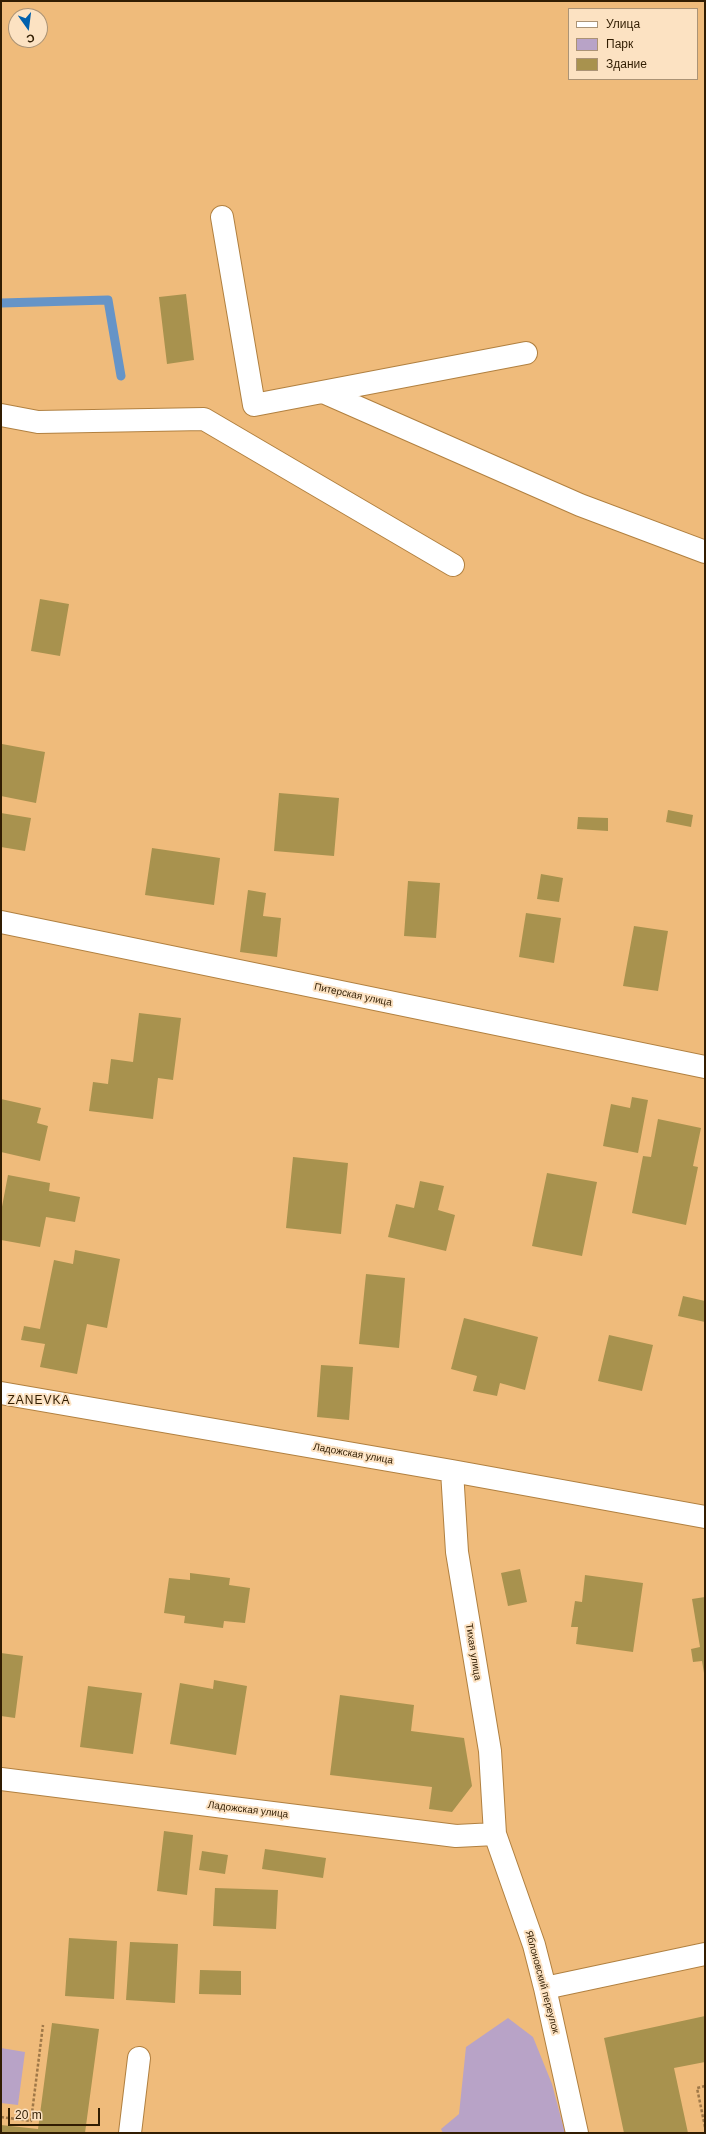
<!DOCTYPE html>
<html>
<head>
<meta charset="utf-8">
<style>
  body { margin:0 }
  #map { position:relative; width:706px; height:2134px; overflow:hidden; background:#efbb7b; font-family:Arial,sans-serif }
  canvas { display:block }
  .frame { position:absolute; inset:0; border:2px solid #311d02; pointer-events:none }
  .legend { position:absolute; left:568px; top:8px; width:130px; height:72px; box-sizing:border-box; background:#fce2c2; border:1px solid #ab9375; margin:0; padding:5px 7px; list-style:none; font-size:12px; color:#311d02 }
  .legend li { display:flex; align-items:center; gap:8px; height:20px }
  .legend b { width:20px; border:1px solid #ab9375 }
  .north { position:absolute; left:8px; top:8px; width:40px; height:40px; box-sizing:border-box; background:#fce2c2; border:1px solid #ab9375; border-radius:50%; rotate:166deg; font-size:11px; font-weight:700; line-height:16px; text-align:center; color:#311d02 }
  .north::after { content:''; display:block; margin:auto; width:14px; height:18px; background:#0060ad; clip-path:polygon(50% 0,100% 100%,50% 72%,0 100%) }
  .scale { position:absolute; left:8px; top:2108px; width:92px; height:18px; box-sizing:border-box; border:2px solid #311d02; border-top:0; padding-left:5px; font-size:12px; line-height:14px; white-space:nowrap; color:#311d02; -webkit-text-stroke:3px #fce2c2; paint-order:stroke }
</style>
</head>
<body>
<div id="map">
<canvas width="706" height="2134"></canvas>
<div class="frame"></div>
<ul class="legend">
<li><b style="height:5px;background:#fff"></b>Улица</li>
<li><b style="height:11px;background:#b8a3c7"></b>Парк</li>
<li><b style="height:11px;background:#a8924e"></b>Здание</li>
</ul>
<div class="north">С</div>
<div class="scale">20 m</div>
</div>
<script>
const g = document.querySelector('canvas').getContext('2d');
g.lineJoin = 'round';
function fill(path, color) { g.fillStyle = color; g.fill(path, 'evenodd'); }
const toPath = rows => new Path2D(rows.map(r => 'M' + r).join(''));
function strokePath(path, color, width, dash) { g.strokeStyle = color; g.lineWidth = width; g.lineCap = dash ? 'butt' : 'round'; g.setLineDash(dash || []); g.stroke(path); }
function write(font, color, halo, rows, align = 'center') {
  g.font = font + ' Arial,sans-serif'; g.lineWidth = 4; g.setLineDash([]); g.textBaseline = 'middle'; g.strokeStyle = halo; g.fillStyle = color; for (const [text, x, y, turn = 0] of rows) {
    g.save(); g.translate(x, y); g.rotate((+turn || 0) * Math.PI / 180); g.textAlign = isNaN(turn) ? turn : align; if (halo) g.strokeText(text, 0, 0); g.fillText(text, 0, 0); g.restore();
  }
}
fill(toPath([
  [508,2018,533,2037,552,2084,565,2133,443,2133,441,2129,459,2114,466,2047],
  [1,2048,25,2052,18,2105,1,2103]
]), '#b8a3c7');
strokePath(toPath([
  [1,303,108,300,121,376]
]), '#6694c7', 9);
fill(toPath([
  [186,294,194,360,167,364,159,297],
  [40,599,69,604,60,656,31,651],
  [2,744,45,752,36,803,1,796],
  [279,793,339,798,334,856,274,851],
  [668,810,693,815,691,827,666,822],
  [1,813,31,818,25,851,1,847],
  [578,817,608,818,608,831,577,829],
  [152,848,220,858,214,905,145,895],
  [541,874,563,878,559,902,537,899],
  [408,881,440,883,436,938,404,936],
  [248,890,266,893,263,916,281,918,277,957,240,952],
  [526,913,561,918,554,963,519,957],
  [634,926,668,931,658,991,623,986],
  [139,1013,181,1018,173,1080,158,1078,153,1119,89,1111,93,1082,108,1084,111,1059,133,1062],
  [632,1097,648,1100,638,1153,603,1146,611,1104,630,1108],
  [1,1099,41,1108,37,1123,48,1126,40,1161,1,1152],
  [658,1119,701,1128,693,1166,698,1167,686,1225,632,1213,643,1156,651,1157],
  [293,1157,348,1163,341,1234,286,1228],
  [547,1173,597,1182,582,1256,532,1246],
  [8,1175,50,1183,49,1191,80,1197,75,1222,46,1217,40,1247,1,1240,1,1212],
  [420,1181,444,1186,438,1210,455,1215,446,1251,388,1237,396,1204,414,1208],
  [75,1250,120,1259,107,1328,87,1324,77,1374,40,1367,45,1344,21,1340,24,1326,40,1329,54,1260,73,1264],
  [366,1274,405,1278,399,1348,359,1344],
  [683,1296,705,1301,705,1322,678,1316],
  [464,1318,538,1337,525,1390,500,1383,497,1396,473,1391,477,1376,451,1369],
  [609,1335,653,1345,642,1391,598,1381],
  [321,1365,353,1367,349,1420,317,1417],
  [520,1569,527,1602,508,1606,501,1573],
  [190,1573,230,1578,229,1585,250,1588,245,1623,224,1621,223,1628,184,1623,185,1616,164,1613,169,1578,190,1580],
  [585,1575,643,1583,633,1652,576,1644,578,1627,571,1627,575,1601,582,1602],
  [705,1597,705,1673,704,1673,702,1661,693,1662,691,1649,700,1647,692,1599],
  [1,1653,23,1656,15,1718,1,1716],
  [214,1680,247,1686,236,1755,170,1744,180,1683,213,1689],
  [88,1686,142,1693,133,1754,80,1747],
  [340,1695,414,1705,411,1731,464,1738,472,1786,452,1812,429,1809,432,1787,330,1775],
  [164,1831,193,1835,187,1895,157,1891],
  [265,1849,326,1858,323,1878,262,1869],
  [202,1851,228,1855,225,1874,199,1870],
  [215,1888,278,1890,276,1929,213,1926],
  [69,1938,117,1941,114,1999,65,1996],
  [130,1942,178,1944,175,2003,126,2000],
  [200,1970,241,1971,241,1995,199,1994],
  [705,2016,705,2062,674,2068,688,2133,624,2133,604,2038],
  [52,2023,99,2029,85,2133,1,2133,1,2125,38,2129]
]), '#a8924e');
const minor = toPath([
  [222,217,254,405,526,353],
  [323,392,580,505,705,552],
  [1,415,38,422,204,419,453,565],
  [1,922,705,1067],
  [1,1393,452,1471,705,1517],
  [452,1471,457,1552,490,1751,495,1834,534,1945,545,1988,577,2133],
  [1,1779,456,1836,495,1834],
  [545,1988,705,1954],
  [130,2133,139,2058]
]);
strokePath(minor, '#b18040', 24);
strokePath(toPath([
  [705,2086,697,2088,705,2127],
  [1,2117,31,2121,43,2025]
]), '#9f7848', 2.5, [3, 2]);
strokePath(minor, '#fff', 22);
write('10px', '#311d02', '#fce2c2', [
  ["Питерская улица",353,995,12],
  ["Ладожская улица",353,1454,10],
  ["Тихая улица",473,1652,81],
  ["Ладожская улица",248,1810,7],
  ["Яблоновский переулок",542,1982,75]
]);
g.letterSpacing = '1px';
write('12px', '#311d02', '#fce2c2', [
  ["ZANEVKA",39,1401]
]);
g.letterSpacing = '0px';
</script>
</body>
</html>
